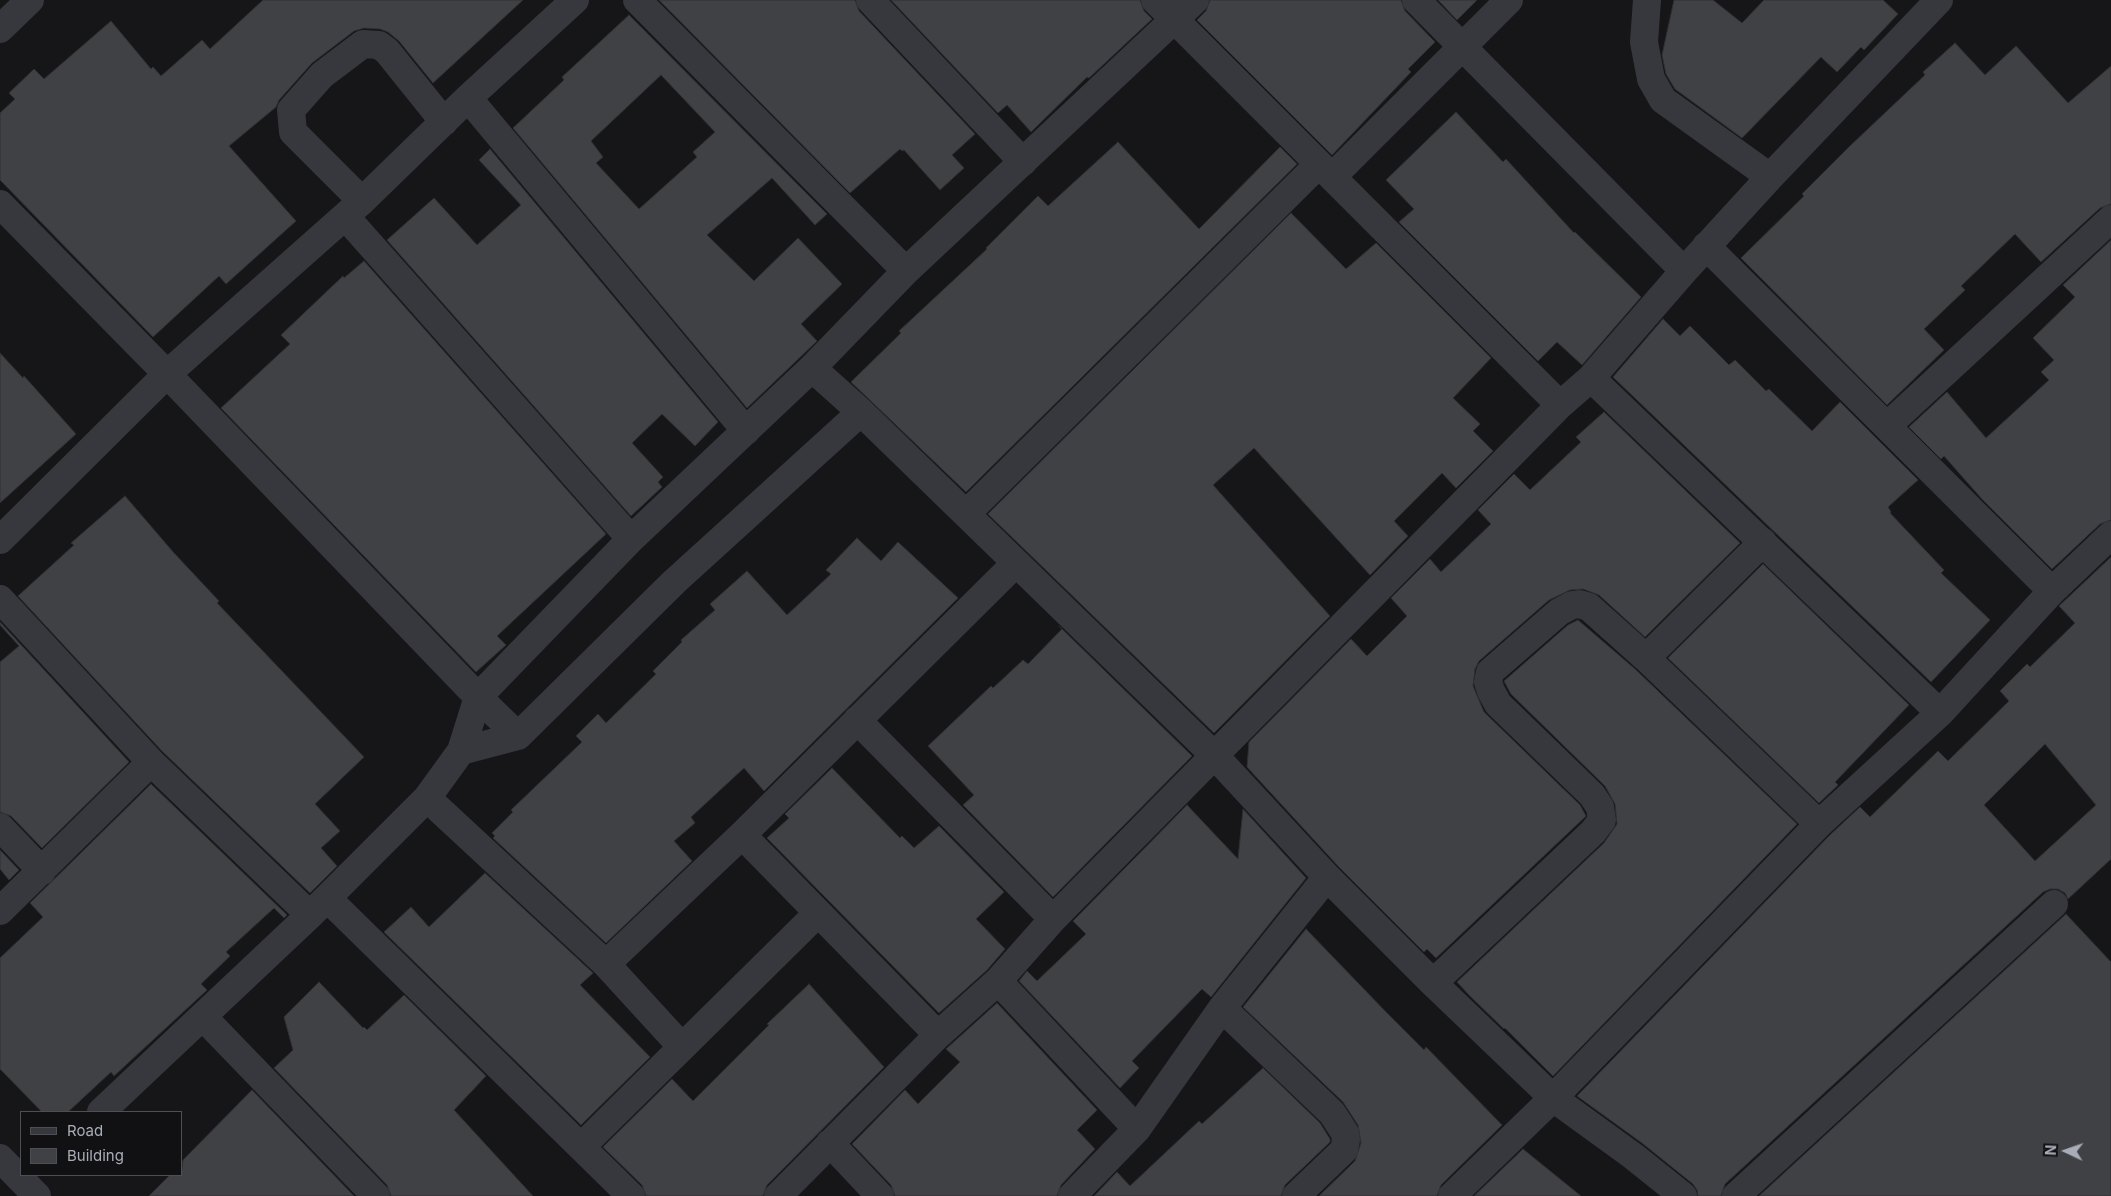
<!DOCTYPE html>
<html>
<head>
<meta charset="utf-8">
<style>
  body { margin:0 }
  #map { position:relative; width:2111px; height:1196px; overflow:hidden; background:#161618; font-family:Inter,sans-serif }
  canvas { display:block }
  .legend { position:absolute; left:20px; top:1111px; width:162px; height:65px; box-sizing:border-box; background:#111113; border:1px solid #4d4f55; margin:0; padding:6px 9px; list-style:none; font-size:15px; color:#a8adb8 }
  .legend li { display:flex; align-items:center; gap:10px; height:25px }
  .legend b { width:25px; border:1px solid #4d4f55 }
  .north { position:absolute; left:2041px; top:1126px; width:50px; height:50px; -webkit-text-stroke:4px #111113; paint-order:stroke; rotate:273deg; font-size:14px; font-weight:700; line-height:20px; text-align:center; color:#a8adb8 }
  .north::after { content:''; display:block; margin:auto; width:18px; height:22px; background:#a8adb8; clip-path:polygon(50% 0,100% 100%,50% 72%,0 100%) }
</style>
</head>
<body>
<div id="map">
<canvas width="2111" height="1196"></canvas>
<ul class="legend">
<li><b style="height:6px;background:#37383d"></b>Road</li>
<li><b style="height:14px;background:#404145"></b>Building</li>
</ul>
<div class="north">N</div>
</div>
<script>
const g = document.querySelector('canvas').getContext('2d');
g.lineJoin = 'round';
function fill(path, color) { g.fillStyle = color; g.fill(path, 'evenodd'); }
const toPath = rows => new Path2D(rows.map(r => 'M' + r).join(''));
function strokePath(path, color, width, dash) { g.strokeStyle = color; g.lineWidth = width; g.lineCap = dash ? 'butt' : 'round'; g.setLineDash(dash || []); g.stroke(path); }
const building = toPath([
  [263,0,523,0,433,83,399,41,388,32,380,29,364,28,354,31,312,63,279,100,276,107,229,146,296,221,226,284,219,276,153,337,0,180,0,113,15,99,9,93,34,69,44,79,111,21,151,69,153,67,161,76,202,40,210,49,263,0],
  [659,0,855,0,859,11,975,134,952,155,964,168,940,190,904,150,902,151,900,149,850,193,659,0],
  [891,0,1140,0,1144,11,1152,19,1089,78,1087,77,1031,132,1007,105,998,113,891,0],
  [1210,0,1401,0,1405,11,1435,42,1408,69,1411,72,1332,155,1197,20,1206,11,1210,0],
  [1438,0,1477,0,1457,20,1438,0],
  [1674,0,1713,0,1742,23,1764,0,1883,0,1898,14,1864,50,1861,47,1837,72,1821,57,1742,138,1675,89,1666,74,1662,55,1674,0],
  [629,15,827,214,815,225,772,178,707,235,754,281,798,238,842,284,801,324,817,341,747,408,513,128,564,80,562,77,629,15],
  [661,75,715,132,693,152,697,157,639,209,596,163,603,157,591,141,661,75],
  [1955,43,1985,75,2016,46,2068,103,2111,66,2111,204,2100,208,2041,262,2015,234,1961,286,1965,290,1924,329,1944,350,1887,405,1741,258,1804,196,1802,194,1850,146,1925,75,1923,72,1955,43],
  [1456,112,1503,162,1506,159,1574,233,1575,232,1641,297,1582,365,1557,342,1538,361,1399,222,1414,209,1386,180,1456,112],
  [1118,142,1199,229,1280,147,1297,164,966,492,851,382,901,333,899,331,987,249,986,248,1038,196,1048,206,1118,142],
  [490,149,718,422,695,446,662,414,632,443,663,477,658,482,662,487,631,516,387,240,434,198,477,245,521,205,479,160,490,149],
  [1291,213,1346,269,1376,243,1491,358,1453,398,1480,424,1473,431,1493,451,1456,488,1442,473,1394,521,1408,536,1370,575,1254,448,1213,485,1330,616,1214,733,988,514,1291,213],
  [2111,240,2111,520,2100,524,2052,569,1982,499,1944,456,1941,459,1909,427,1947,392,1986,438,2049,380,2041,372,2054,360,2033,338,2075,297,2063,285,2111,240],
  [364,261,606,534,497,636,506,645,476,672,221,408,290,344,281,335,343,276,344,278,364,261],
  [1663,319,1680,336,1690,326,1729,365,1735,360,1766,391,1769,389,1812,431,1840,402,1918,480,1888,507,1891,512,1890,513,1944,570,1941,573,1990,620,1931,682,1613,377,1663,319],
  [0,353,23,378,24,376,76,434,0,503,0,353],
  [1604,412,1740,543,1645,637,1599,595,1583,589,1570,590,1549,600,1479,661,1475,669,1473,686,1484,712,1580,805,1586,816,1436,958,1427,949,1424,952,1338,866,1247,767,1249,742,1351,639,1367,656,1407,616,1391,598,1430,559,1441,572,1491,524,1478,510,1514,474,1530,490,1581,442,1576,437,1604,412],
  [125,496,174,553,219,601,217,603,364,757,315,804,340,831,321,848,337,866,310,893,162,751,18,596,74,545,71,543,125,496],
  [857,538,881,561,898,542,958,598,764,791,744,768,691,817,695,823,674,841,692,861,606,943,493,838,495,836,492,833,513,812,511,810,582,742,576,736,598,714,606,723,656,674,653,671,682,642,681,640,715,610,710,604,747,571,787,615,831,574,826,570,857,538],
  [2111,557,2111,859,2068,899,2065,893,2058,889,2050,889,2043,892,1725,1184,1721,1196,1698,1196,1697,1190,1693,1184,1642,1143,1577,1096,1830,835,1860,807,1870,817,1938,751,1948,761,2009,701,2000,691,2027,664,2030,667,2075,623,2059,606,2111,557],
  [2045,744,2096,805,2035,861,1984,805,2045,744],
  [1763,564,1909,705,1835,782,1838,785,1819,803,1668,658,1763,564],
  [1578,620,1635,669,1797,824,1553,1076,1505,1028,1504,1029,1470,996,1457,982,1604,843,1617,824,1615,804,1605,786,1511,694,1504,681,1568,625,1578,620],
  [0,622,129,762,42,848,11,816,0,812,0,662,19,646,0,625,0,622],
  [1059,626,1192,756,1053,897,963,805,974,795,928,746,991,686,993,688,1023,660,1028,664,1062,629,1059,626],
  [832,768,900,838,902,836,914,848,939,826,1004,892,976,919,1005,949,987,970,939,1013,767,838,789,818,785,814,832,768],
  [151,784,287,915,284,918,274,908,226,952,230,956,201,984,207,990,114,1076,111,1072,68,1112,42,1112,0,1069,0,958,43,917,30,903,151,784],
  [1187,805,1238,859,1243,809,1306,878,1211,997,1202,989,1132,1061,1139,1068,1120,1088,1019,981,1027,971,1037,981,1086,934,1073,921,1187,805],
  [0,850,19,870,9,880,0,869,0,850],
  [485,873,593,973,580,985,650,1057,581,1125,384,932,411,907,429,927,485,873],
  [2066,914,2111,962,2111,1196,1759,1196,2066,914],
  [1306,929,1387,1013,1424,1050,1426,1047,1502,1125,1441,1185,1437,1196,1319,1196,1355,1161,1361,1143,1358,1125,1343,1102,1243,1007,1306,929],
  [319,982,363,1028,364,1027,367,1030,404,995,486,1076,454,1110,533,1196,391,1196,387,1185,274,1068,293,1050,284,1017,319,982],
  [809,984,884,1067,767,1185,763,1196,646,1196,642,1185,603,1147,672,1079,693,1101,769,1025,767,1024,809,984],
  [997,1003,1097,1110,1077,1130,1095,1149,1061,1185,1057,1196,895,1196,891,1185,852,1144,905,1090,918,1104,960,1062,946,1049,997,1003],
  [1263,1068,1320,1123,1330,1139,1330,1142,1285,1185,1281,1196,1094,1196,1117,1172,1130,1186,1199,1121,1202,1124,1263,1068],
  [252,1090,354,1196,149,1196,170,1175,181,1175,183,1160,252,1090],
  [1523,1149,1581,1196,1474,1196,1523,1149]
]);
fill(building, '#404145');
strokePath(building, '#303034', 1);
strokePath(toPath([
  [637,0,906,271],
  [870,0,1023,162],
  [1155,0,1560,405],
  [1416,0,1684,271],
  [1647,0,1644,42,1651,79,1663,100,1770,177],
  [0,29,30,0],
  [468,98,746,431],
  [1332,177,1509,0],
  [362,201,293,132,291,110,322,75,363,44,379,45,387,51,444,122],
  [0,204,167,374,478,697,518,736],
  [345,216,631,539],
  [1706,246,2052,591],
  [812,368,861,412,1215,756,1327,877,1433,983,1553,1098,1633,1156,1683,1196],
  [1591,378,1940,713],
  [1887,426,2111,219],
  [966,514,1319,164],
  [0,540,167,374,362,201,468,98,575,0],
  [0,599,151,762,310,915],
  [1646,658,1763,542],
  [857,720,1053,919],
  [461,751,518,736,674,582,861,412],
  [427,798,606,964,682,1047],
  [0,827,42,871],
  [742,835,938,1035],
  [327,898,631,1196],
  [0,911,151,762],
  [606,964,742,835,1016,563],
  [998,981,1137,1129],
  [1433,983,1593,832,1602,820,1600,807,1592,795,1498,704,1491,691,1488,682,1490,672,1559,612,1572,605,1579,604,1589,607,1646,658,1819,824],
  [1222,1008,1332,1113,1345,1133,1346,1140,1344,1150,1296,1196],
  [204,1018,376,1196],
  [101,1112,310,915,427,798,461,751,478,697,631,539,812,368,906,271,1195,0],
  [830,1143,880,1196],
  [581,1147,818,913],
  [0,1158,37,1196],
  [778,1196,938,1035,998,981,1053,919,1560,405,1591,378,1684,271,1770,177,1939,0],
  [1072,1196,1137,1129,1222,1008,1327,877],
  [1452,1196,1553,1098,1819,824,1940,713,2052,591,2111,535],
  [1736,1196,2054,904]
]), '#37383d', 28);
</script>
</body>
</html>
